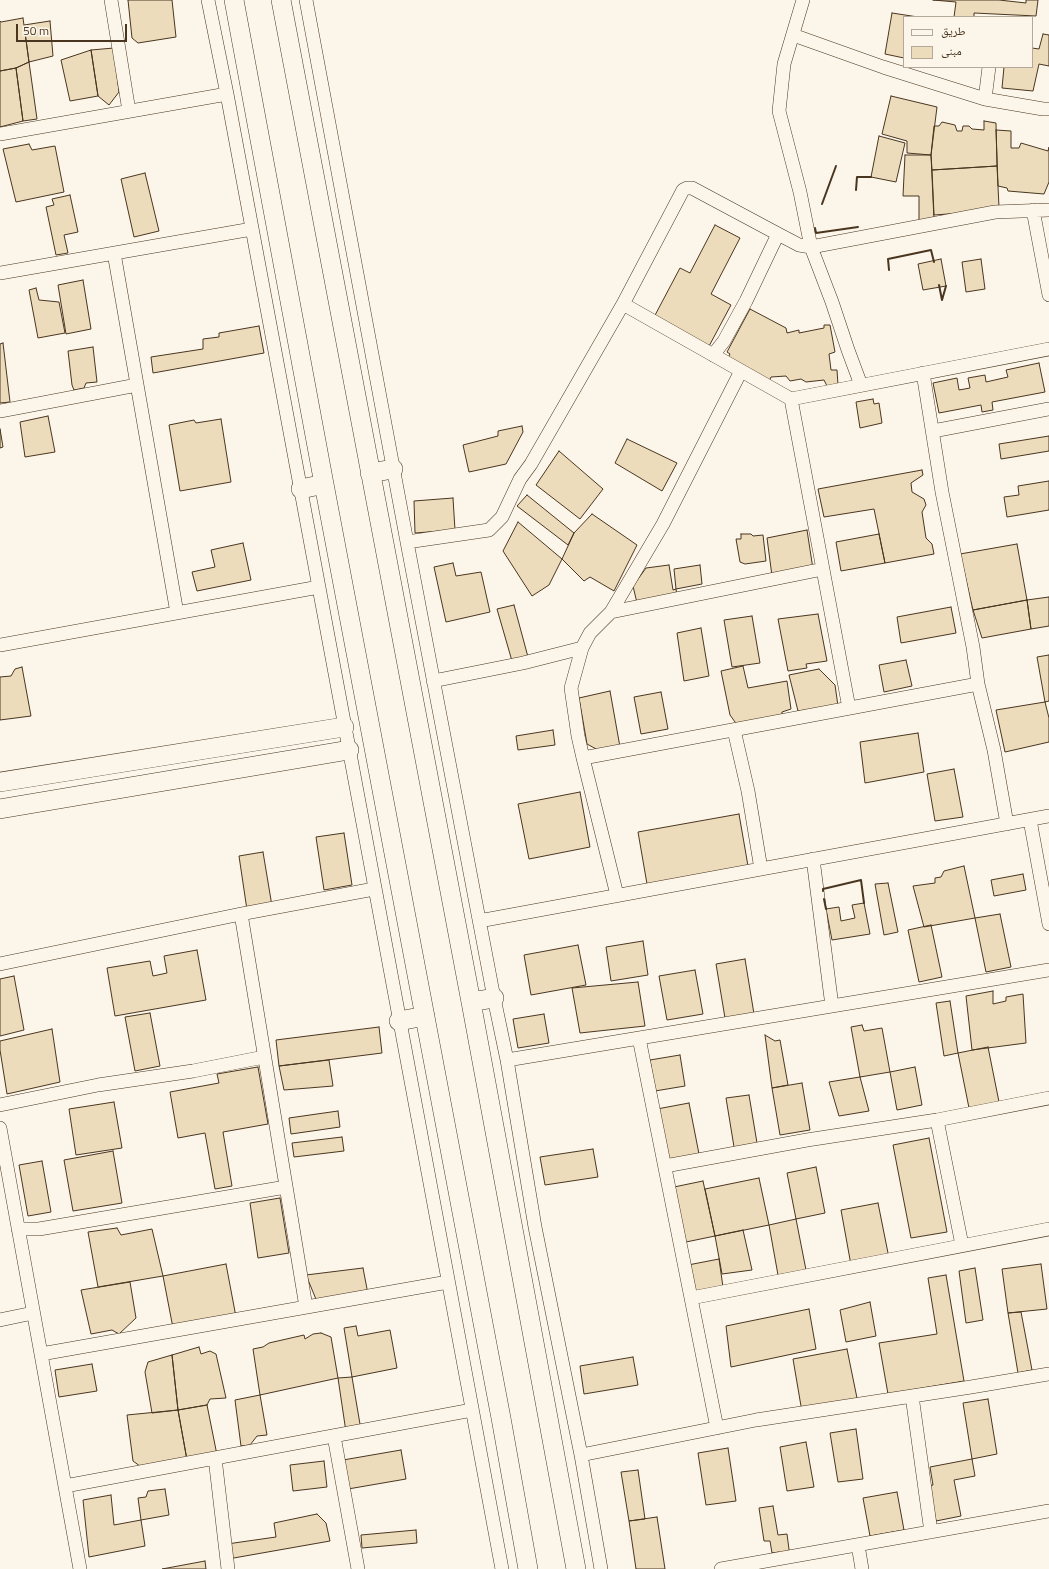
<!DOCTYPE html>
<html>
<head>
<meta charset="utf-8">
<style>
  body { margin:0 }
  #map { position:relative; width:1049px; height:1569px; overflow:hidden; background:#fbf6e9; font-family:"Titillium Web","Noto Naskh Arabic",sans-serif }
  canvas { display:block }
  .legend { position:absolute; left:903px; top:16px; width:130px; height:52px; box-sizing:border-box; background:#fbf6e9; border:1px solid #b4a999; margin:0; padding:5px 7px; list-style:none; font-size:12px; color:#4a3520 }
  .legend li { display:flex; align-items:center; gap:8px; height:20px }
  .legend b { width:20px; border:1px solid #b4a999 }
  .scale { position:absolute; left:16px; top:24px; width:111px; height:18px; box-sizing:border-box; border:2px solid #4a3520; border-top:0; padding-left:5px; font-size:12px; line-height:14px; white-space:nowrap; color:#4a3520; -webkit-text-stroke:3px #fbf6e9; paint-order:stroke }
</style>
</head>
<body>
<div id="map">
<canvas width="1049" height="1569"></canvas>
<ul class="legend">
<li><b style="height:5px;background:#fbf6e9"></b>طريق</li>
<li><b style="height:11px;background:#ecdcbc"></b>مبنى</li>
</ul>
<div class="scale">50 m</div>
</div>
<script>
const g = document.querySelector('canvas').getContext('2d');
g.lineJoin = 'round';
function fill(path, color) { g.fillStyle = color; g.fill(path, 'evenodd'); }
const toPath = rows => new Path2D(rows.map(r => 'M' + r).join(''));
function strokePath(path, color, width, dash) { g.strokeStyle = color; g.lineWidth = width; g.lineCap = dash ? 'butt' : 'round'; g.setLineDash(dash || []); g.stroke(path); }
const building = toPath([
  [128,0,172,0,176,37,138,43,132,38,128,0],
  [933,0,999,0,1026,3,1026,0,1038,0,1036,16,974,13,974,17,954,17,956,2,933,0],
  [892,13,918,17,904,17,904,58,885,54,892,13],
  [23,18,29,62,16,68,0,71,0,21,1,22,23,18],
  [50,21,53,56,29,62,24,25,50,21],
  [1043,34,1049,35,1049,66,1039,64,1033,91,1002,88,1004,67,1032,67,1032,48,1039,49,1043,34],
  [114,48,119,92,109,105,98,96,91,50,114,48],
  [91,50,98,96,70,101,61,60,91,50],
  [29,62,37,119,23,121,16,68,29,62],
  [16,68,23,121,0,127,0,71,16,68],
  [891,96,937,107,931,155,907,153,907,141,882,134,891,96],
  [984,121,996,123,997,166,932,170,931,155,934,126,939,126,942,122,955,125,957,131,962,131,963,126,969,126,972,129,984,130,984,121],
  [996,130,1011,131,1011,148,1019,148,1021,143,1048,151,1049,147,1049,182,1044,194,1008,191,1007,188,998,186,996,130],
  [879,136,905,143,896,182,871,177,879,136],
  [29,144,32,150,55,146,64,192,16,202,3,149,29,144],
  [905,155,931,155,934,220,919,220,919,196,903,196,905,155],
  [997,166,999,207,962,213,934,215,932,170,997,166],
  [145,173,159,231,134,237,121,179,145,173],
  [70,195,78,232,64,235,68,253,56,255,46,207,54,205,52,199,70,195],
  [715,225,740,238,711,294,731,305,708,348,653,319,680,268,690,273,715,225],
  [941,259,946,286,923,290,918,264,941,259],
  [981,259,985,289,966,292,962,262,981,259],
  [83,280,91,329,66,334,58,285,83,280],
  [36,288,39,300,59,302,65,333,38,338,29,290,36,288],
  [750,309,786,328,787,333,799,330,799,333,824,328,824,325,830,325,835,352,829,354,831,370,837,370,838,385,827,386,824,380,806,382,801,379,790,381,786,376,771,377,767,387,726,362,730,354,727,352,750,309],
  [259,326,264,353,153,373,151,357,203,349,203,339,219,337,219,333,259,326],
  [3,343,10,402,0,403,0,344,3,343],
  [93,347,97,382,86,383,84,388,74,390,72,385,68,351,93,347],
  [1039,363,1045,392,992,402,993,410,982,412,981,405,939,413,933,383,957,378,959,390,970,388,968,378,985,375,986,382,1008,377,1006,370,1039,363],
  [873,399,874,404,879,403,882,423,860,428,856,402,873,399],
  [48,416,55,452,25,457,20,422,48,416],
  [221,419,231,482,180,491,169,425,194,420,196,423,221,419],
  [522,426,523,432,506,464,469,472,463,445,498,436,498,431,522,426],
  [0,429,3,447,0,448,0,429],
  [1049,436,1049,451,1001,459,999,444,1049,436],
  [627,439,677,463,662,491,615,463,627,439],
  [559,451,603,489,580,519,536,485,559,451],
  [922,470,923,475,911,483,912,492,924,499,926,505,922,512,926,538,932,544,934,554,885,563,874,509,824,517,818,489,922,470],
  [1049,481,1049,510,1007,517,1004,497,1019,495,1018,486,1049,481],
  [527,495,574,533,568,545,517,506,527,495],
  [453,498,455,530,415,533,414,501,453,498],
  [592,514,637,545,614,591,590,577,584,581,562,559,574,533,592,514],
  [518,522,562,559,549,585,532,596,503,551,518,522],
  [807,530,813,569,772,576,767,538,807,530],
  [741,534,751,534,753,536,763,535,766,561,745,564,740,562,736,539,741,539,741,534],
  [879,534,885,563,841,571,836,542,879,534],
  [243,543,251,580,197,591,192,572,215,567,211,550,243,543],
  [1017,544,1027,600,973,610,960,554,1017,544],
  [453,563,456,576,481,572,490,612,446,622,434,567,453,563],
  [669,565,673,590,676,589,677,597,637,603,633,586,646,568,669,565],
  [700,565,702,584,676,589,674,569,700,565],
  [1049,597,1049,626,1031,629,1027,600,1049,597],
  [1027,600,1031,629,982,638,973,610,1027,600],
  [514,605,528,657,512,661,497,609,514,605],
  [951,607,956,633,901,643,897,617,951,607],
  [818,614,827,661,806,664,807,668,788,671,778,619,818,614],
  [752,616,760,663,732,667,724,620,752,616],
  [701,628,709,676,684,681,677,633,701,628],
  [1049,655,1049,701,1045,702,1037,657,1049,655],
  [906,660,912,686,884,692,879,665,906,660],
  [743,666,748,688,787,681,791,709,782,712,782,721,738,726,730,715,721,671,743,666],
  [22,667,31,716,0,720,0,677,11,676,15,669,22,667],
  [819,669,835,685,838,706,798,711,789,675,819,669],
  [610,691,620,747,598,750,587,744,579,698,610,691],
  [661,692,668,729,641,734,634,697,661,692],
  [1045,702,1049,718,1049,742,1005,752,996,710,1045,702],
  [553,730,555,745,518,750,516,736,553,730],
  [918,733,924,772,865,783,860,742,918,733],
  [954,769,963,817,935,821,927,774,954,769],
  [580,792,590,847,529,859,518,804,580,792],
  [739,814,748,866,647,884,638,832,739,814],
  [344,833,352,885,324,890,316,837,344,833],
  [263,852,272,906,247,910,239,856,263,852],
  [964,866,975,918,924,927,913,886,935,883,935,878,941,877,944,871,964,866],
  [1023,874,1026,890,994,896,991,880,1023,874],
  [888,883,898,932,884,935,875,884,888,883],
  [864,903,870,934,832,940,826,909,839,907,841,921,855,918,852,905,864,903],
  [1000,914,1011,967,986,972,975,918,1000,914],
  [931,925,942,977,919,982,908,930,931,925],
  [643,941,648,975,611,981,606,947,643,941],
  [578,945,586,985,531,995,524,955,578,945],
  [197,950,206,1000,115,1016,107,968,150,961,153,976,167,973,164,956,197,950],
  [745,959,754,1014,725,1018,716,964,745,959],
  [695,970,703,1014,667,1020,659,976,695,970],
  [14,976,24,1030,0,1036,0,979,14,976],
  [638,982,645,1026,580,1033,572,988,638,982],
  [993,991,993,1004,1006,1001,1006,997,1023,994,1026,1043,972,1050,966,996,993,991],
  [950,1001,958,1053,944,1056,936,1003,950,1001],
  [150,1013,160,1066,135,1071,125,1017,150,1013],
  [544,1014,549,1043,518,1048,513,1019,544,1014],
  [862,1025,864,1031,882,1028,890,1072,860,1077,851,1027,862,1025],
  [379,1027,382,1053,279,1066,276,1040,379,1027],
  [52,1029,60,1082,7,1094,0,1050,0,1041,52,1029],
  [765,1035,775,1041,780,1040,788,1085,772,1088,765,1035],
  [988,1047,999,1102,969,1108,958,1053,988,1047],
  [680,1055,685,1086,655,1091,650,1060,680,1055],
  [329,1060,333,1086,284,1090,279,1066,329,1060],
  [258,1067,268,1124,223,1132,232,1186,215,1189,205,1133,178,1138,170,1092,219,1083,217,1074,258,1067],
  [915,1067,922,1105,897,1110,890,1072,915,1067],
  [860,1077,869,1111,839,1116,829,1082,860,1077],
  [802,1083,810,1130,780,1135,772,1088,802,1083],
  [749,1095,758,1149,735,1153,726,1098,749,1095],
  [114,1102,122,1148,76,1155,69,1109,114,1102],
  [689,1103,700,1159,668,1165,657,1109,689,1103],
  [338,1111,340,1127,291,1134,289,1118,338,1111],
  [342,1137,344,1151,294,1157,292,1143,342,1137],
  [929,1138,947,1232,911,1238,893,1145,929,1138],
  [593,1149,598,1177,545,1185,540,1157,593,1149],
  [113,1151,122,1203,73,1211,64,1160,113,1151],
  [42,1161,51,1212,28,1216,19,1165,42,1161],
  [816,1167,825,1213,796,1219,787,1173,816,1167],
  [759,1178,769,1225,715,1236,705,1189,759,1178],
  [703,1181,715,1236,686,1242,674,1187,703,1181],
  [280,1198,289,1253,258,1258,250,1203,280,1198],
  [878,1203,889,1258,851,1265,841,1210,878,1203],
  [796,1219,806,1270,778,1275,769,1225,796,1219],
  [117,1228,121,1235,152,1229,163,1276,98,1287,88,1232,117,1228],
  [743,1230,752,1270,722,1274,715,1236,743,1230],
  [719,1259,723,1287,694,1293,688,1265,719,1259],
  [226,1264,236,1317,173,1328,163,1276,226,1264],
  [1041,1264,1047,1309,1008,1313,1002,1269,1041,1264],
  [363,1268,368,1294,318,1304,306,1275,363,1268],
  [975,1268,983,1320,966,1323,959,1271,975,1268],
  [946,1275,964,1381,888,1394,879,1343,937,1334,928,1278,946,1275],
  [130,1282,136,1318,119,1334,112,1330,91,1334,81,1290,130,1282],
  [870,1302,876,1336,846,1342,840,1310,870,1302],
  [809,1309,816,1349,731,1367,726,1326,809,1309],
  [1021,1312,1032,1370,1018,1373,1008,1313,1021,1312],
  [356,1326,358,1336,390,1330,397,1368,352,1377,344,1328,356,1326],
  [321,1333,331,1337,338,1378,260,1395,253,1349,263,1347,269,1343,304,1335,305,1339,313,1334,321,1333],
  [199,1347,201,1354,210,1351,216,1354,226,1398,210,1399,207,1405,178,1410,172,1355,199,1347],
  [847,1349,858,1403,802,1412,793,1359,847,1349],
  [172,1355,178,1410,152,1413,145,1372,148,1362,172,1355],
  [633,1357,638,1385,584,1394,580,1366,633,1357],
  [92,1364,97,1391,59,1397,55,1370,92,1364],
  [352,1377,361,1430,346,1432,338,1378,352,1377],
  [260,1395,267,1435,257,1436,250,1445,241,1446,235,1400,260,1395],
  [988,1399,997,1454,972,1459,963,1403,988,1399],
  [207,1405,217,1455,187,1460,178,1410,207,1405],
  [178,1410,187,1460,144,1469,133,1461,127,1415,178,1410],
  [856,1429,863,1479,838,1482,830,1433,856,1429],
  [806,1442,814,1487,787,1491,780,1447,806,1442],
  [728,1448,736,1501,706,1505,698,1453,728,1448],
  [401,1450,406,1479,348,1489,343,1460,401,1450],
  [972,1459,975,1476,954,1480,961,1516,936,1521,929,1486,933,1485,930,1467,972,1459],
  [324,1461,327,1487,293,1491,290,1465,324,1461],
  [638,1470,645,1519,629,1521,621,1472,638,1470],
  [165,1489,169,1515,141,1520,138,1498,146,1497,148,1491,165,1489],
  [897,1492,904,1530,870,1536,863,1498,897,1492],
  [111,1495,114,1525,141,1520,145,1546,89,1557,83,1500,111,1495],
  [773,1506,778,1535,787,1534,790,1557,780,1559,779,1552,772,1553,770,1541,764,1541,759,1508,773,1506],
  [317,1514,326,1523,330,1541,228,1559,227,1544,276,1537,274,1523,317,1514],
  [657,1517,665,1569,636,1569,629,1521,657,1517],
  [416,1530,417,1543,362,1548,361,1535,416,1530],
  [205,1561,206,1569,162,1569,205,1561]
]);
fill(building, '#ecdcbc');
strokePath(building, '#4a3520', 1);
const street = toPath([
  [111,0,129,111],
  [208,0,227,94,502,1569],
  [306,0,407,542,494,998,507,1060,535,1227,581,1455,601,1569],
  [803,0,784,64,779,111,800,192,811,247,832,302,848,350,861,385],
  [793,35,883,67,985,99,1043,109,1049,109],
  [985,99,989,67],
  [0,134,227,94],
  [1033,210,1049,295],
  [114,253,177,613],
  [0,273,252,229],
  [623,304,791,399,1049,349],
  [713,355,724,341,746,301,778,234,799,245,811,247,995,212,1049,210],
  [923,373,942,492,973,647,978,684,994,750,1007,824],
  [791,399,849,708],
  [0,411,137,385],
  [933,431,1049,409],
  [407,542,489,530,502,517,520,479,531,464,623,304,683,190,687,188,692,188,778,234],
  [611,612,823,569],
  [0,645,319,587],
  [433,681,523,663,582,648],
  [734,730,748,791,761,869],
  [583,758,978,684],
  [1030,820,1049,924],
  [813,859,832,1006],
  [617,895,583,758,578,736,571,688,582,648,590,633,611,612,663,524,741,371],
  [241,914,306,1307],
  [479,921,1049,816],
  [0,964,241,914,374,889],
  [639,1038,717,1428],
  [507,1060,1049,970],
  [0,1105,98,1085,193,1071,264,1057],
  [937,1120,962,1245],
  [0,1128,80,1569],
  [665,1166,807,1140,937,1120,1049,1098],
  [18,1229,39,1229,286,1187],
  [691,1298,1049,1229],
  [0,1320,33,1313],
  [41,1354,448,1282],
  [912,1396,931,1532],
  [334,1436,358,1569],
  [581,1455,756,1420,971,1387,1049,1374],
  [215,1458,228,1569],
  [65,1486,472,1410],
  [858,1545,862,1569],
  [721,1569,1049,1511]
]);
const secondary = toPath([
  [234,0,324,484,501,1418,528,1569],
  [281,0,471,1002,576,1569],
  [370,473,393,469],
  [301,489,324,484],
  [0,782,344,727],
  [0,809,349,750],
  [471,1002,494,998],
  [399,1021,425,1016]
]);
strokePath(street, '#4a3520', 14);
strokePath(secondary, '#4a3520', 20);
strokePath(street, '#fbf6e9', 13);
strokePath(secondary, '#fbf6e9', 19);
strokePath(toPath([
  [856,190,857,177,871,177],
  [822,204,836,166],
  [815,228,816,233,858,227],
  [889,270,888,259,931,250,934,262],
  [939,285,942,300,946,286],
  [823,891,823,889,861,880,864,903],
  [824,899,826,909]
]), '#4a3520', 2);
</script>
</body>
</html>
